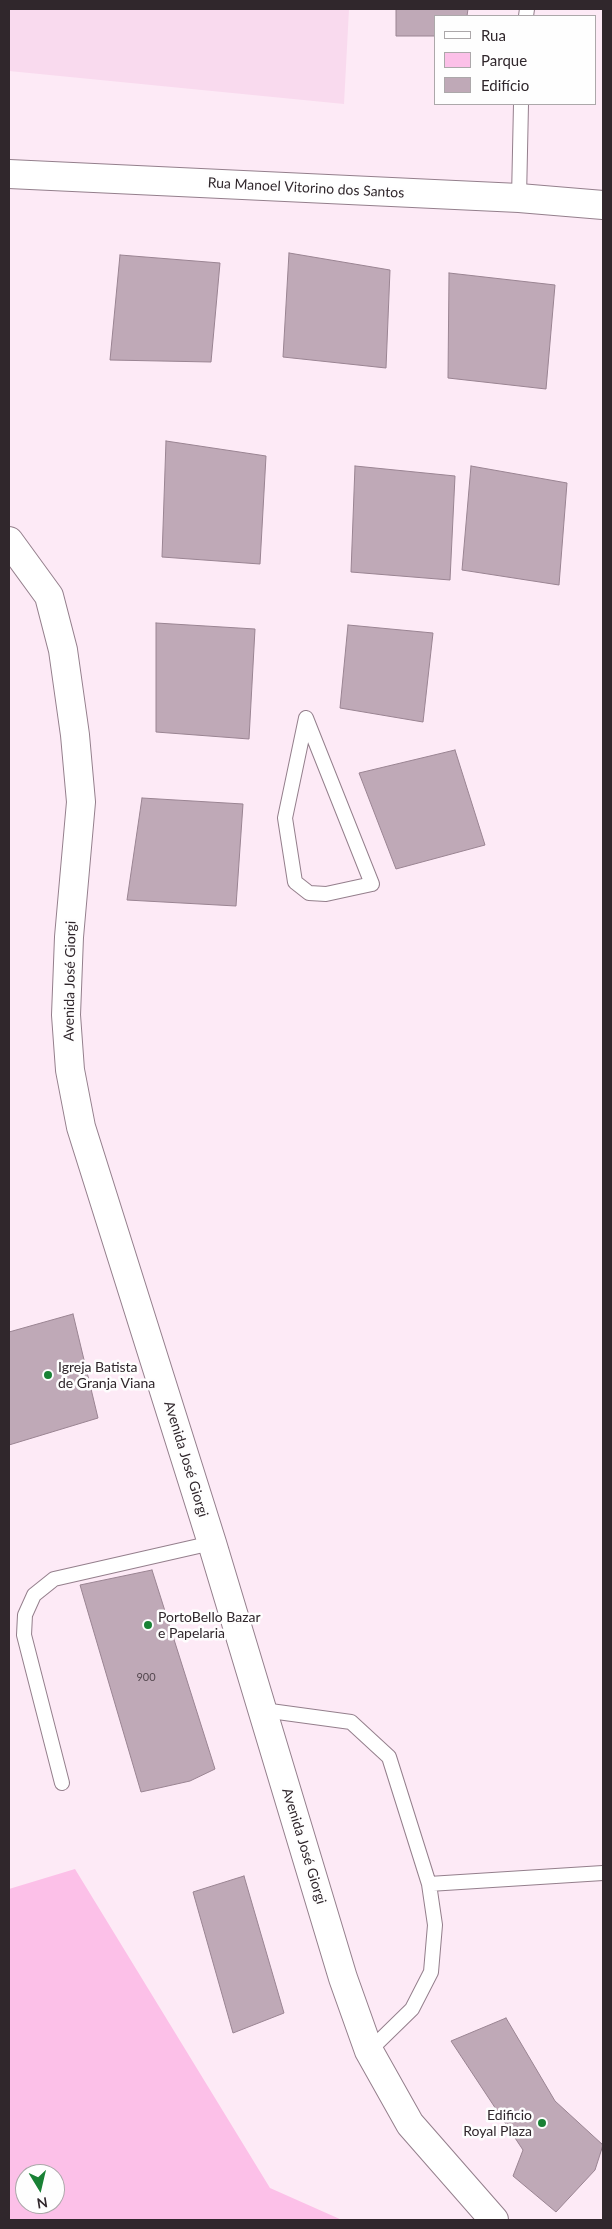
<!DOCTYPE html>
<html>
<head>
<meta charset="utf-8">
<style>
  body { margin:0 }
  #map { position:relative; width:612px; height:2229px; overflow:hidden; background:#fdeaf6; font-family:Lato,sans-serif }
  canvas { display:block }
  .frame { position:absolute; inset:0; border:10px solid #30272c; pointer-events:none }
  .legend { position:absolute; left:434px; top:15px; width:162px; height:90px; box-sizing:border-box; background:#fefefe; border:1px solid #aca8aa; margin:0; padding:6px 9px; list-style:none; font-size:15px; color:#30272c }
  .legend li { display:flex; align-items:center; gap:10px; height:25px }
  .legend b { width:25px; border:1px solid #aca8aa }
  .north { position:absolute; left:15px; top:2164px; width:50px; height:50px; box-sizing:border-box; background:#fefefe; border:1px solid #aca8aa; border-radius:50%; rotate:171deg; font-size:14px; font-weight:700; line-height:20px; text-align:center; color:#30272c }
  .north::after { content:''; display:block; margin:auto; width:18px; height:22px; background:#198135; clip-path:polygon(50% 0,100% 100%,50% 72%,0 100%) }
</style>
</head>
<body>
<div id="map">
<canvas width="612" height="2229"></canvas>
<div class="frame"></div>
<ul class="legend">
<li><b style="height:6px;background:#fff"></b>Rua</li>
<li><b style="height:14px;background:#fcc0e8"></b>Parque</li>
<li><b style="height:14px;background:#bfa9b7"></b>Edifício</li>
</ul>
<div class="north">N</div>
</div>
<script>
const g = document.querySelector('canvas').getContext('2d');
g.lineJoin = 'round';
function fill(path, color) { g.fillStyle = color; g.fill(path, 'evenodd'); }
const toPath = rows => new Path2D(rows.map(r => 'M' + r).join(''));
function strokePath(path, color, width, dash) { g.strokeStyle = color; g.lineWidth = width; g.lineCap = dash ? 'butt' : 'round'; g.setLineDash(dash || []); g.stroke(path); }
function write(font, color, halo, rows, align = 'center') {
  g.font = font + ' Lato,sans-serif'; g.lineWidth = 5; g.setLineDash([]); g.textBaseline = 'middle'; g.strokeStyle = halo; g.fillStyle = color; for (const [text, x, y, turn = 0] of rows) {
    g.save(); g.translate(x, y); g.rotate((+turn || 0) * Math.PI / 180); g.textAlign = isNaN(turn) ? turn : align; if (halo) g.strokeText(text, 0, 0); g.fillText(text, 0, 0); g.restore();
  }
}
fill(toPath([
  [9,9,349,9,344,104,9,71]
]), '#f9daee');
fill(toPath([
  [75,1869,270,2188,342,2220,9,2220,9,1889],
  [25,2174,55,2174,55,2204,25,2204]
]), '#fcc0e8');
const building = toPath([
  [396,9,468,9,467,16,436,16,436,36,396,36,396,9],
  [289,253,390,270,386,368,283,357,289,253],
  [120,255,220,263,211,362,110,360,120,255],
  [449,273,555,285,546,389,448,378,449,273],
  [166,441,266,456,260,564,162,557,166,441],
  [355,466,455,476,450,580,351,572,355,466],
  [471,466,567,483,559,585,462,570,471,466],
  [156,623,255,629,249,739,156,732,156,623],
  [348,625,433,633,423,722,340,708,348,625],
  [455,750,485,845,396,869,359,773,455,750],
  [142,798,243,804,236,906,127,900,142,798],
  [73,1314,98,1418,9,1445,9,1332,73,1314],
  [152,1570,215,1769,190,1781,141,1792,80,1585,152,1570],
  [244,1876,284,2013,233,2033,193,1892,244,1876],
  [506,2018,555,2101,603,2145,595,2170,556,2212,513,2176,523,2150,451,2041,506,2018]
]);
fill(building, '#bfa9b7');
strokePath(building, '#9a8492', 1);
const service = toPath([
  [526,16,527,9],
  [519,198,521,104],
  [306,718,372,884,326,894,309,893,295,882,285,818,306,718],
  [263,1710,351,1722,389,1757,429,1884,435,1925,431,1972,412,2009,369,2051],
  [62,1783,24,1635,25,1615,34,1595,54,1579,212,1543],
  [429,1884,603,1873]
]);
const minor = toPath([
  [9,174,519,198,603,205]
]);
const tertiary = toPath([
  [9,541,49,596,63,650,75,735,81,802,69,937,66,1015,70,1070,81,1127,212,1543,343,1978,369,2051,410,2124,494,2220]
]);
strokePath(service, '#947f8c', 16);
strokePath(minor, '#947f8c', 30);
strokePath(tertiary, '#947f8c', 30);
strokePath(service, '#fff', 14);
strokePath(minor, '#fff', 28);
strokePath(tertiary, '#fff', 28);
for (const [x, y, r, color] of [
  [48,1375,5,"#198135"],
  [148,1625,5,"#198135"],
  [542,2123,5,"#198135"]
]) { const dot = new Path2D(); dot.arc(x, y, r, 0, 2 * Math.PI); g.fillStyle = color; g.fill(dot); strokePath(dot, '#fefefe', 2); }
write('11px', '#54484f', null, [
  ["900",146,1677]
]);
write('14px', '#30272c', '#fefefe', [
  ["Rua Manoel Vitorino dos Santos",306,188,3],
  ["Avenida José Giorgi",70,981,-89],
  ["Avenida José Giorgi",186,1459,73],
  ["Avenida José Giorgi",304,1846,73]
]);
write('14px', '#30272c', '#fefefe', [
  ["Igreja Batista",58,1367],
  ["de Granja Viana",58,1383],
  ["PortoBello Bazar",158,1617],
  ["e Papelaria",158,1633],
  ["Edificio",532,2115,"right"],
  ["Royal Plaza",532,2131,"right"]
], 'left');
</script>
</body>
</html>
